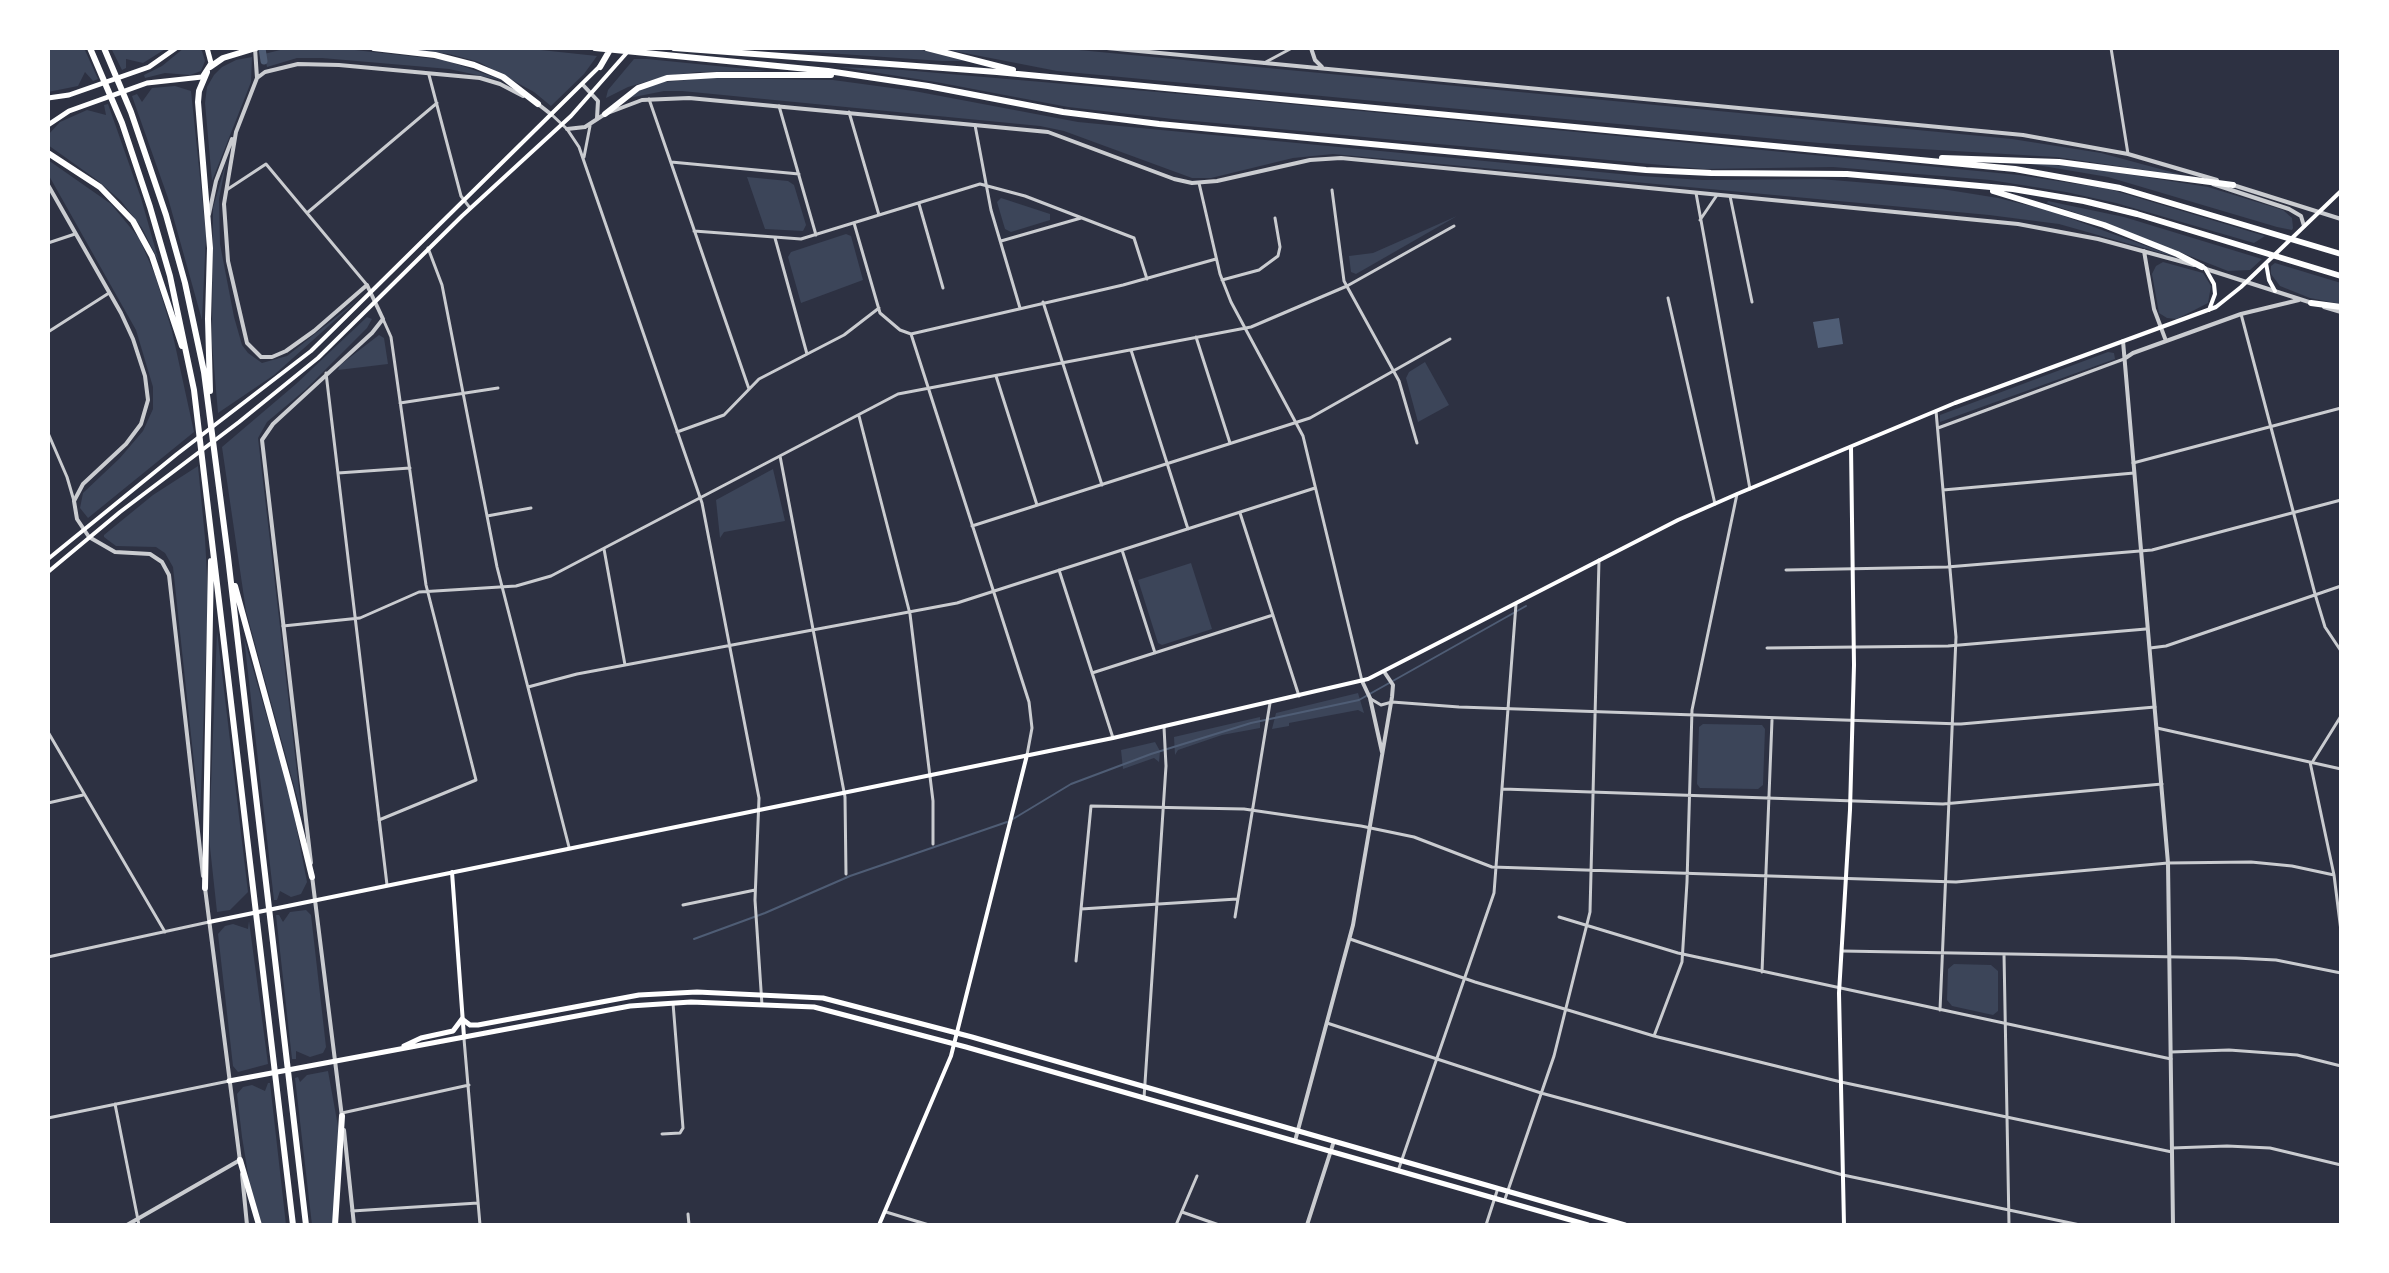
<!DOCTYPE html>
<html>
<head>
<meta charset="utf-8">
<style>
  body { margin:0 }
  #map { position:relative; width:2389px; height:1273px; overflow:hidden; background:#2d3142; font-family:"DM Sans",sans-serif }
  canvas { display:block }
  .frame { position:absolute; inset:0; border:50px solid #fff; pointer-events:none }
</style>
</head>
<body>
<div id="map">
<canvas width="2389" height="1273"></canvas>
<div class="frame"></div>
</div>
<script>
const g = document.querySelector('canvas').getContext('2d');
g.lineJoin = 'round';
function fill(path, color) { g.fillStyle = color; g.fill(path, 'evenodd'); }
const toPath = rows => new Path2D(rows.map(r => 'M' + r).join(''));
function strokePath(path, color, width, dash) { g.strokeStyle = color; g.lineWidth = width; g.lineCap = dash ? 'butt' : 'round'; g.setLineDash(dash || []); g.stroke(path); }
fill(toPath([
  [48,48,84,48,98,79,93,81,85,72,78,86,48,92],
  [111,48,167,48,143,63,126,59,126,68,122,70],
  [184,48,199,48,202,51,205,61,201,71,190,75,165,73,145,78,144,75,162,66],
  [288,48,337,48,445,60,505,81,449,69,322,58,297,58,267,67,264,54],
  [401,48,522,48,597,56,584,74,551,106,534,92,479,62,449,54],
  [755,48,915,48,965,61,942,61],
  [939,48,1058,48,2012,139,2101,153,2186,176,2056,157,1819,143,1057,71],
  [252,57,251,82,212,181,205,103,207,87,214,75,222,67,236,60],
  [634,59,647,59,767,71,697,72,666,76,628,87,606,98,608,90],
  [840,67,903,70,1227,98,2019,175,2109,189,2265,236,2254,243,2116,203,2066,192,1990,180,1833,167,1704,169,1173,119,1068,107,936,82],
  [710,78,833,80,914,91,1078,122,1641,176,1703,180,1820,179,1942,189,1998,198,2047,210,2179,258,2059,224,1989,215,1333,154,1293,158,1211,178,1192,178,1064,131,1040,126,682,91,664,91,629,98,640,89,664,82],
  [175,86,191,91,206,235,202,320,168,198,132,96,137,94,142,102,152,88],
  [108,104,141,198,159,262,142,228,121,201,97,180,48,145,48,135,60,122,87,110,106,115,104,105],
  [227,159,219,199,220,244,234,317,242,345,248,353,262,363,287,356,359,299,274,375,218,413,212,343,213,208],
  [48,160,111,204,139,238,155,275,172,331,194,432,88,518,80,508,83,493,120,458,143,431,153,409,153,387,136,330,48,174],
  [2019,162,2088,168,2208,187,2283,210,2292,218,2293,228,2292,230,2277,227,2108,177],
  [747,177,788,181,794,185,806,225,803,231,765,229],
  [1001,198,1050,214,1050,220,1011,232,1005,229,997,202],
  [2048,201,2124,217,2262,259,2250,270,2228,271,2103,222,2047,203],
  [1457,216,1356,274,1351,272,1349,256,1373,253],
  [846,234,851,236,863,280,801,303,788,257,791,252],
  [2163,262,2203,273,2211,286,2208,303,2177,319,2167,318,2159,313,2152,274,2156,266],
  [2275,263,2341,283,2341,304,2310,298,2280,286,2271,274,2271,266],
  [367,317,372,319,367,328,305,390,267,422,258,438,302,815,246,611,222,447,296,384],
  [379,335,384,338,388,364,338,370,340,365],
  [2108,352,2114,353,2115,359,1940,422,1940,415],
  [1425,362,1449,405,1418,422,1406,378,1409,372],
  [198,466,205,538,208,596,200,819,173,567,165,553,156,547,116,546,104,537,104,535,153,495],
  [773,469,785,521,724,532,720,538,716,500],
  [1191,563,1212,629,1162,645,1158,643,1138,580],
  [217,631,248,892,230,910,217,912,209,838],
  [244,638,291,800,307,882,301,894,291,897,280,891,277,900,274,900],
  [1358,693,1364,713,1358,710,1289,723,1289,726,1272,729,1276,713],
  [1260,717,1260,728,1222,735,1178,750,1175,755,1174,737],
  [1703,724,1762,725,1765,729,1763,785,1758,789,1700,788,1697,784,1699,727],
  [1155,742,1160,751,1159,762,1154,758,1123,769,1121,750],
  [306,910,311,915,326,1047,323,1053,310,1057,296,1051,296,1059,292,1059,276,915,279,915,283,922,290,912],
  [249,921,268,1064,238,1072,233,1066,218,934,225,926,233,924,248,929],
  [1954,964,1991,965,1998,971,1998,1011,1993,1015,1952,1006,1947,1000,1948,969],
  [328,1071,339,1132,333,1225,312,1225,295,1078,298,1077,300,1082,307,1075],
  [268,1083,270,1083,286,1225,262,1225,249,1180,242,1137,237,1094,243,1087,252,1085,265,1091]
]), '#3c4559');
fill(toPath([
  [1839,318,1843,344,1818,348,1813,322]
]), '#4f5d75');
strokePath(toPath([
  [1013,819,1071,784,1151,754,1251,723,1359,700,1526,606],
  [694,939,765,913,850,876,1007,822]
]), '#4f5d75', 2);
strokePath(toPath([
  [262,48,264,61]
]), '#4f5d75', 7);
strokePath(toPath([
  [2111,48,2128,154],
  [1264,63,1292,48],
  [429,75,461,196,470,208],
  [649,99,749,389],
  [779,106,816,235],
  [849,112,879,215],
  [552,115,567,129,579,147,702,503,759,798,755,900,762,1005],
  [975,125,991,210,1020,308],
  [584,157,590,126],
  [671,162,799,174],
  [1199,183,1220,274,1231,302,1303,436,1362,681],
  [228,189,266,164,367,285],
  [1332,190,1344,281,1399,381,1417,443],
  [1696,193,1750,489],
  [1730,196,1752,302],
  [919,204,943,288],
  [307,213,437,103],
  [1700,220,1717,195],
  [854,223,880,313,900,330,911,334],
  [694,231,801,239,980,184,1025,196,1134,238,1147,279],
  [775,238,807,354],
  [1001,241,1081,218],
  [48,243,75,234],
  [428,248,442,285,497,567,569,847],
  [1222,280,1259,270,1278,256,1280,247,1275,218],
  [1668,298,1715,504],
  [1043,302,1102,485],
  [2241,314,2315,594,2325,627,2341,651],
  [48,332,109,293],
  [911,334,1029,702,1032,728,1027,755],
  [911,334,1123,285,1216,259],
  [1196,337,1230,443],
  [1131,350,1188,529],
  [326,373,387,885],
  [996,376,1037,505],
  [400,403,498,388],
  [1936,411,1956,637,1940,1010],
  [859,416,910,614,933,801,933,844],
  [1938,428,2124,359],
  [677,432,724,415,759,379,844,335,879,308],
  [48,433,67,477,74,501],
  [780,456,845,797,846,874],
  [2133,463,2341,408],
  [338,473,410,468],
  [1943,490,2134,473],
  [1240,513,1299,696],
  [487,516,531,508],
  [972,526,1310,418,1450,339],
  [604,549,625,665],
  [1122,550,1155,653],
  [1059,570,1113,738],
  [1786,570,1947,567,2152,550,2341,500],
  [283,626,360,618,419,592,516,586,551,576,898,394,1251,327,1347,286,1454,226],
  [1767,648,1948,646,2146,629],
  [2150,648,2166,646,2341,586],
  [1092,673,1273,615],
  [528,687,577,674,957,603,1315,488],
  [1371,699,1381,705,1392,702,1459,707,1961,724,2155,707],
  [2157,728,2341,769],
  [48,732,165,932],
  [2313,761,2341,716],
  [2310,762,2334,875,2341,931],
  [1503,789,1943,804,2162,784],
  [48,803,83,795],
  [379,820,476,780,426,585,391,337,383,319],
  [683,905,755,890],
  [1081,909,1237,899],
  [1235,917,1270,703],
  [1559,917,1678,953,2171,1059],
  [1350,939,1475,982,1654,1036,1841,1082,2172,1152],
  [1842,951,2236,958,2276,960,2341,973],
  [2004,954,2009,1225],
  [48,957,209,922],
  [1076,961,1091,806,1244,809,1361,826,1414,837,1492,867,1956,882,2168,863,2251,862,2292,866,2334,875],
  [1762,972,1772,720],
  [1327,1023,1541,1093,1843,1175,2080,1225],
  [1654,1036,1682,962,1687,882,1692,710,1737,494],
  [464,1039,480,1225],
  [2171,1052,2229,1050,2297,1055,2341,1066],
  [1144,1098,1166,766,1164,727],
  [115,1104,139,1225],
  [342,1113,469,1085],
  [48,1118,229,1081],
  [662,1134,680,1133,683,1128,673,1003],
  [2172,1148,2227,1146,2270,1148,2341,1165],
  [1398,1171,1494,893,1516,604],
  [1505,1199,1554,1056,1590,912,1599,560],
  [352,1211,478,1203],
  [886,1212,929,1225],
  [1182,1212,1219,1225],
  [688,1214,689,1225],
  [1176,1225,1197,1176],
  [1486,1225,1498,1188]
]), '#caccd0', 3);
strokePath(toPath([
  [255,48,257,78,236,132,224,204,228,261,247,343,261,357,272,357,286,351,314,331,367,285,383,319,372,333,273,424,262,440,311,863],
  [1107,48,2023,135,2128,154,2217,180],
  [1311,48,1315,60,1322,67],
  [257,78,265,72,298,64,339,65,480,78,500,84,523,96],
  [583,85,598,101,597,118],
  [538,104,552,115],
  [567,129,585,127,605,114,642,100,689,98,1048,132,1174,179,1192,183,1217,181,1310,160,1341,158,2018,224,2098,239,2194,265],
  [2213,184,2289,209,2301,216,2304,226],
  [48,185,121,313,133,339,145,376,148,400,141,424,126,444,83,484,74,501,77,519,89,537,115,552,150,554,162,562,169,575,203,876],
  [2233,185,2341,219],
  [209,214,216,181,232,139],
  [2144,251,2154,309,2166,341],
  [2206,269,2312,303],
  [2324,307,2341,312],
  [2123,341,2168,863,2173,1225],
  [2124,359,2133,353,2241,314,2299,300],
  [1362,681,1370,698,1382,752],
  [312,876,342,1117],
  [205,888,240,1161],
  [344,1130,354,1225],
  [1295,1141,1353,925,1392,697,1393,685,1385,673],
  [242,1174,247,1225],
  [127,1225,240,1160],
  [1307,1225,1334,1141]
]), '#caccd0', 4);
strokePath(toPath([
  [2266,263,2269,280,2275,291],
  [2205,268,2214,284,2215,294,2209,310],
  [48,559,177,454,311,351,600,66],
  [48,572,120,512,239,422,318,358,462,216,571,116,631,48],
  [452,872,464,1037],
  [209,922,1113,738,1368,679,1678,520,1737,494,1955,403,2216,307,2241,287,2341,191],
  [879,1225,951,1056,1027,755],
  [1844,1225,1839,993,1850,810,1854,665,1851,447]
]), '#fff', 4);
strokePath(toPath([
  [404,1046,421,1038,453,1031,462,1019,470,1025,478,1025,639,995,697,992,823,998,972,1037,1625,1225],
  [229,1081,630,1006,691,1002,814,1007,966,1047,1588,1225]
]), '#fff', 5);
strokePath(toPath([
  [48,98,69,95,149,67,176,48],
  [48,125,69,111,147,83,202,77,211,63,207,48]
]), '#fff', 5);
strokePath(toPath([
  [90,48,122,123,150,207,170,276,194,390,293,1225],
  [104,48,131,112,166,215,185,283,204,372,228,557,306,1225],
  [374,48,435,55,474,65,503,77,538,104],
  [595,48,828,71,928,86,1063,112,1159,124,1646,170,1711,173,1847,174,2013,189,2084,201,2137,214,2341,276],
  [674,48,997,72,2015,169,2120,188,2341,254],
  [927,48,1013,70],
  [210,67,223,58,256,48],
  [600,67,611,48],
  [207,72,199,91,198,102,210,248,208,319,210,391],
  [605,114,638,88,667,78,717,75,831,75],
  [48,153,100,187,133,221,152,256,182,346],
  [1942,158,2059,162,2233,185],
  [1993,191,2104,225,2177,254,2202,267],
  [2311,303,2341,307],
  [235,586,290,787,312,877],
  [205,888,211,561],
  [240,1160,259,1225],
  [335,1225,342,1116]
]), '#fff', 6);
</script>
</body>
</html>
